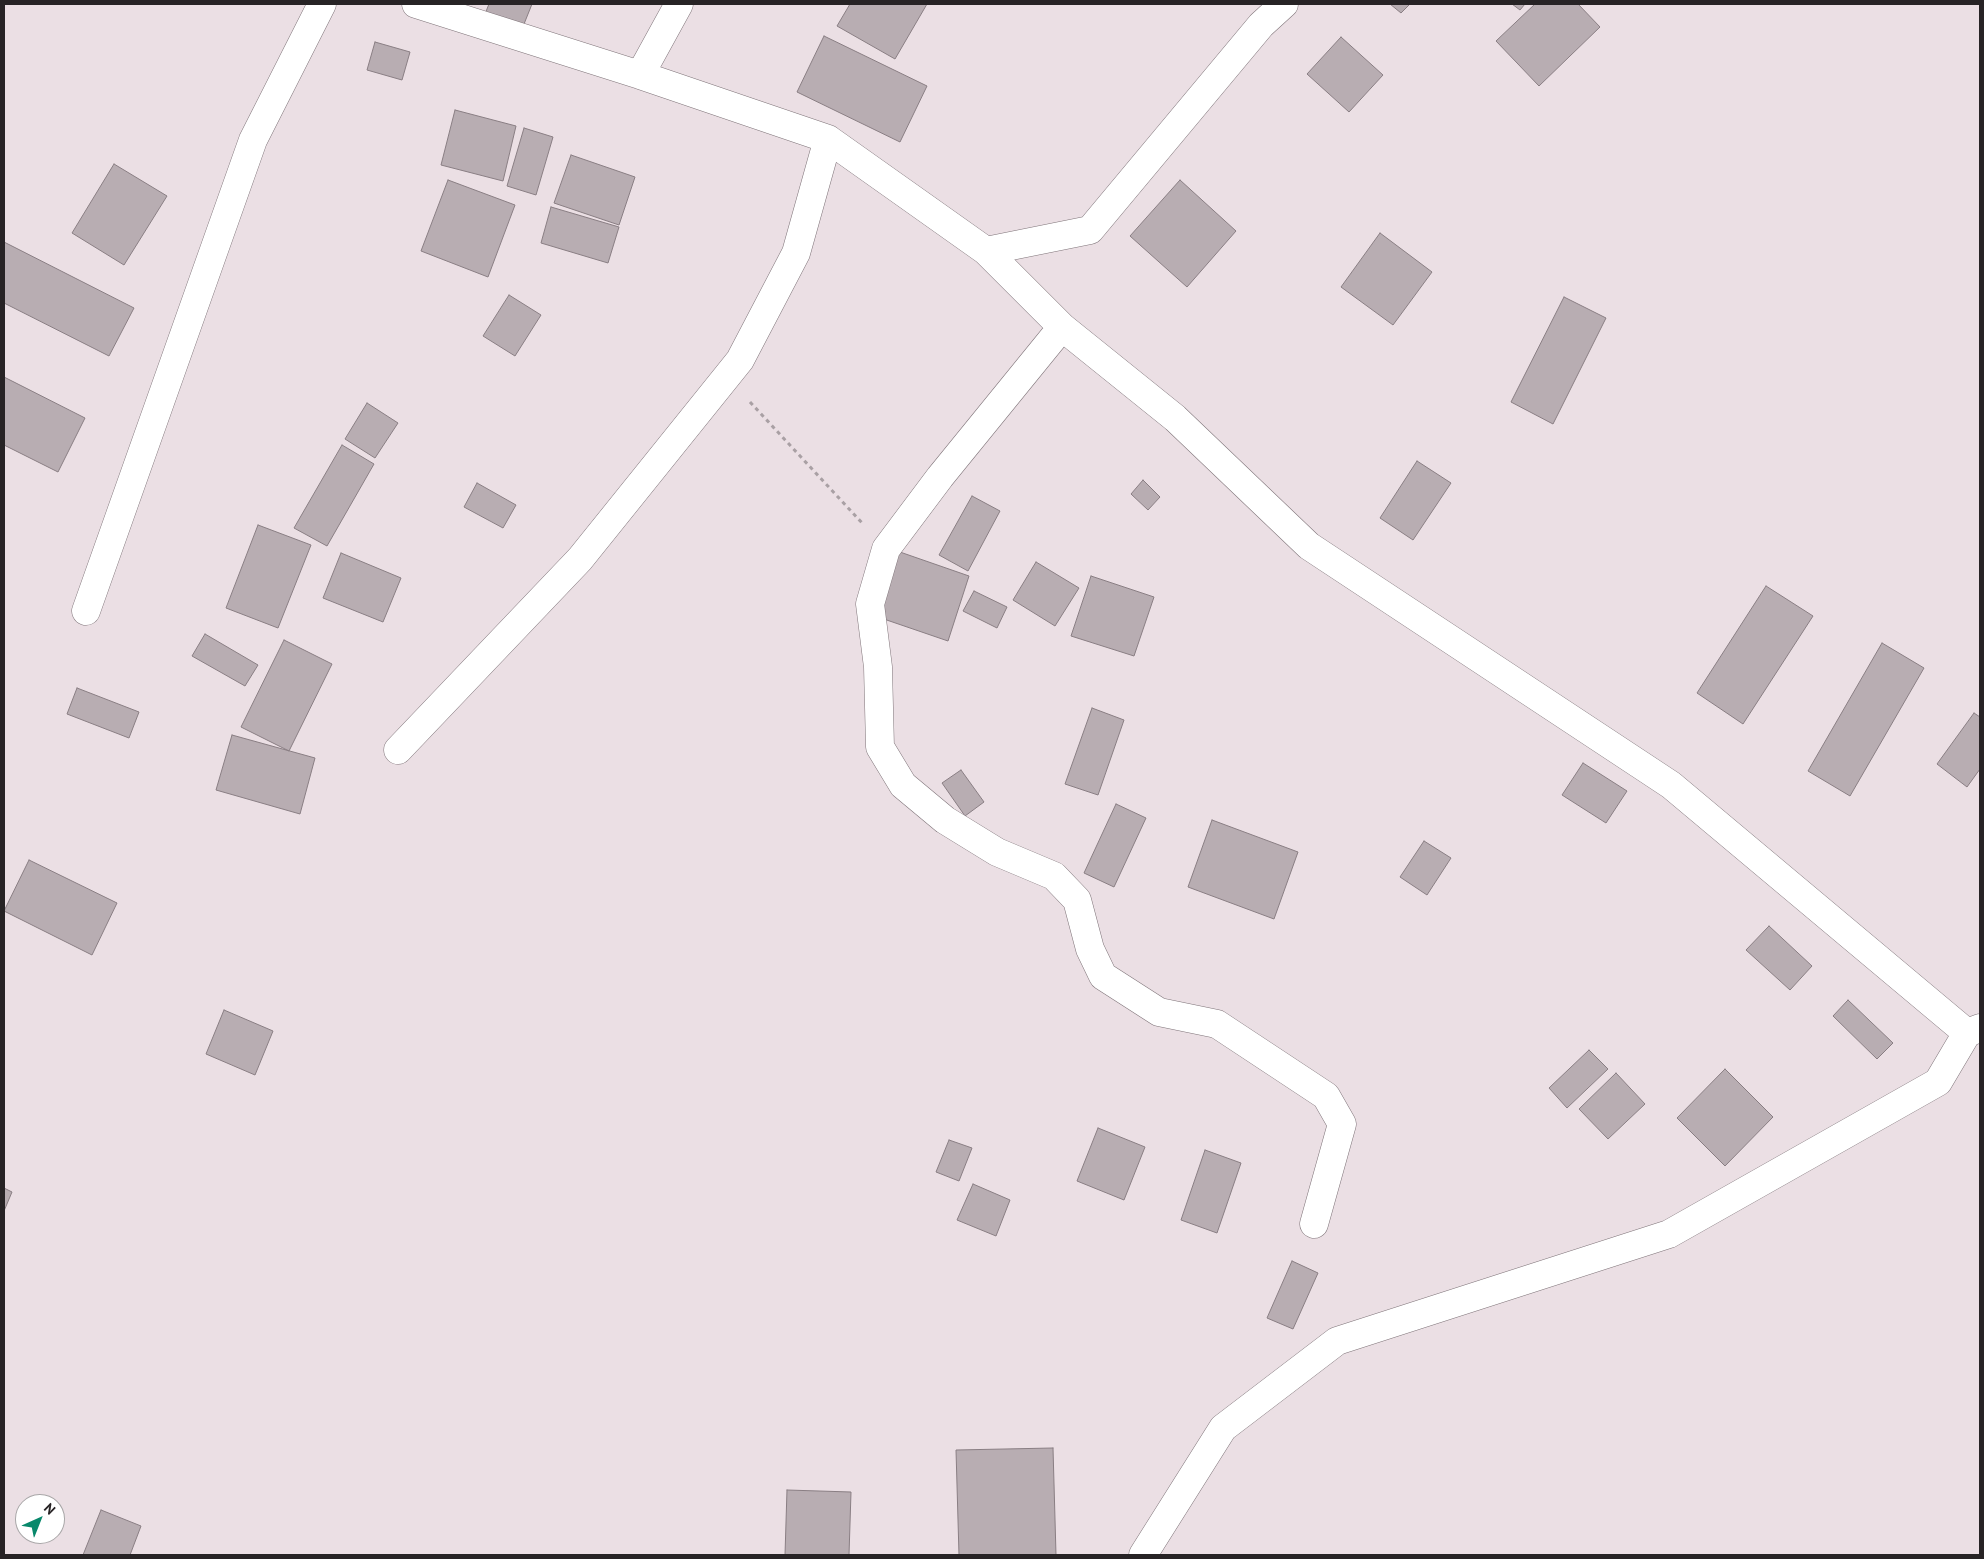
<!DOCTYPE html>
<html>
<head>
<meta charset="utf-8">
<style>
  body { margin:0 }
  #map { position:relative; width:1984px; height:1559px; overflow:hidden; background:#ebdfe4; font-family:"PT Sans",sans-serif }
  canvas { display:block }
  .frame { position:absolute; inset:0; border:5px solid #272325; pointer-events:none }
  .north { position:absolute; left:15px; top:1494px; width:50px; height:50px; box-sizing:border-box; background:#fff; border:1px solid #a9a7a8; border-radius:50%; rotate:44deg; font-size:14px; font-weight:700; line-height:20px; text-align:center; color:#272325 }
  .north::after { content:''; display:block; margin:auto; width:18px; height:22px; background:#08886b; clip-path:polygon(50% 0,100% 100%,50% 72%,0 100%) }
</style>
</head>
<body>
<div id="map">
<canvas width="1984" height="1559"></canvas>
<div class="frame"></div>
<div class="north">N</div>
</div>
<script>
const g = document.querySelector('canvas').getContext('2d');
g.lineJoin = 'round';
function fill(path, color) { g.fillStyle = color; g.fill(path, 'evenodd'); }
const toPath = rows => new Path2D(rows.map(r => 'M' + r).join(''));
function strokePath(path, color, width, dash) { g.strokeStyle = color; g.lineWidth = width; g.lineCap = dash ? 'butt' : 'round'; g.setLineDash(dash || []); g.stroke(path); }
const building = toPath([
  [489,4,532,4,522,29,485,14,489,4],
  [850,4,927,4,895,59,837,26,850,4],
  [1390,4,1410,4,1401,13,1390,4],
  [1512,4,1525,4,1520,10,1512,4],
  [1535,4,1578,4,1600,27,1539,86,1496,41,1535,4],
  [824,36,927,86,900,142,797,92,824,36],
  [1341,37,1383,75,1349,112,1307,74,1341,37],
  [375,42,410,52,402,80,367,70,375,42],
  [455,110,516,126,503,181,441,165,455,110],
  [524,128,553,137,536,195,507,186,524,128],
  [571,155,635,177,619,225,554,203,571,155],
  [114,164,167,196,124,265,72,233,114,164],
  [448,180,515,205,488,277,421,251,448,180],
  [1180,180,1236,231,1187,287,1130,236,1180,180],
  [551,207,619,227,608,263,541,243,551,207],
  [1380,233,1432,272,1393,325,1341,287,1380,233],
  [4,242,134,308,109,356,4,303,4,242],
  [509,295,541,315,515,356,483,336,509,295],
  [1564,297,1606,318,1553,424,1511,402,1564,297],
  [4,377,85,418,58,472,4,445,4,377],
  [367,403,398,423,375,458,345,439,367,403],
  [342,445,374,464,327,546,294,528,342,445],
  [1417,461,1451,483,1413,540,1380,518,1417,461],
  [1143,480,1160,497,1148,510,1131,494,1143,480],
  [477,483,516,505,503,528,464,507,477,483],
  [972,496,1000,511,968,571,939,555,972,496],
  [258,525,311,545,278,628,226,608,258,525],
  [897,551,969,576,948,641,875,616,897,551],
  [341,553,401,578,383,622,323,598,341,553],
  [1036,562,1079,588,1055,626,1013,600,1036,562],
  [1091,576,1154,597,1134,656,1071,636,1091,576],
  [1766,586,1813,616,1743,724,1697,693,1766,586],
  [974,591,1007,607,997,628,963,611,974,591],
  [205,634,258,665,245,686,192,656,205,634],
  [284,640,332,664,289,751,241,727,284,640],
  [1882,643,1924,668,1850,796,1808,771,1882,643],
  [77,688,139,712,129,738,67,714,77,688],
  [1092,708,1124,720,1098,795,1065,784,1092,708],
  [1974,713,1980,717,1980,769,1967,787,1937,764,1974,713],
  [232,735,315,758,300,814,216,790,232,735],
  [1583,763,1627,791,1606,823,1562,795,1583,763],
  [961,770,984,802,965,816,942,783,961,770],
  [1116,804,1146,818,1114,887,1084,873,1116,804],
  [1212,820,1298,852,1274,919,1188,887,1212,820],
  [1424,841,1451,858,1427,895,1400,877,1424,841],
  [29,860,117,903,92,955,4,911,29,860],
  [1769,926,1812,966,1790,990,1746,950,1769,926],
  [1848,1000,1893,1043,1877,1059,1833,1016,1848,1000],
  [224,1010,273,1031,255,1075,206,1054,224,1010],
  [1589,1050,1608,1069,1567,1108,1549,1088,1589,1050],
  [1725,1069,1773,1117,1725,1166,1677,1118,1725,1069],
  [1616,1073,1645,1104,1608,1139,1579,1109,1616,1073],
  [1098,1128,1145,1147,1124,1200,1077,1181,1098,1128],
  [949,1140,972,1148,959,1181,936,1172,949,1140],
  [1205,1150,1241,1163,1217,1233,1181,1220,1205,1150],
  [973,1184,1010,1200,996,1236,957,1220,973,1184],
  [4,1188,12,1192,4,1211,4,1188],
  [1292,1261,1318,1273,1293,1329,1267,1318,1292,1261],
  [1053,1448,1056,1555,959,1555,956,1450,1053,1448],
  [787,1490,851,1492,849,1555,785,1555,787,1490],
  [101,1510,141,1526,130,1555,83,1555,101,1510]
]);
fill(building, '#b8adb2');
strokePath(building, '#897e83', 1);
const street = toPath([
  [416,4,640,75,679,4],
  [640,75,828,139,986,251,1062,327,1175,418,1309,546,1671,785,1967,1033,1980,1028],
  [986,251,1090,230,1261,25,1284,4],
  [1062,327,940,477,886,549,870,604,878,667,880,747,903,785,945,820,997,852,1054,876,1077,900,1090,949,1103,976,1159,1012,1217,1024,1326,1096,1342,1124,1314,1224],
  [86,611,253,140,322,4],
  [398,750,580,559,740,360,796,253,828,139],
  [1143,1555,1223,1428,1337,1341,1669,1234,1938,1082,1967,1033]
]);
strokePath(street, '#7f7479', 29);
strokePath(toPath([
  [750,402,863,524]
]), '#a9a0a4', 3, [4, 4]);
strokePath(street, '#fff', 28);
</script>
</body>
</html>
